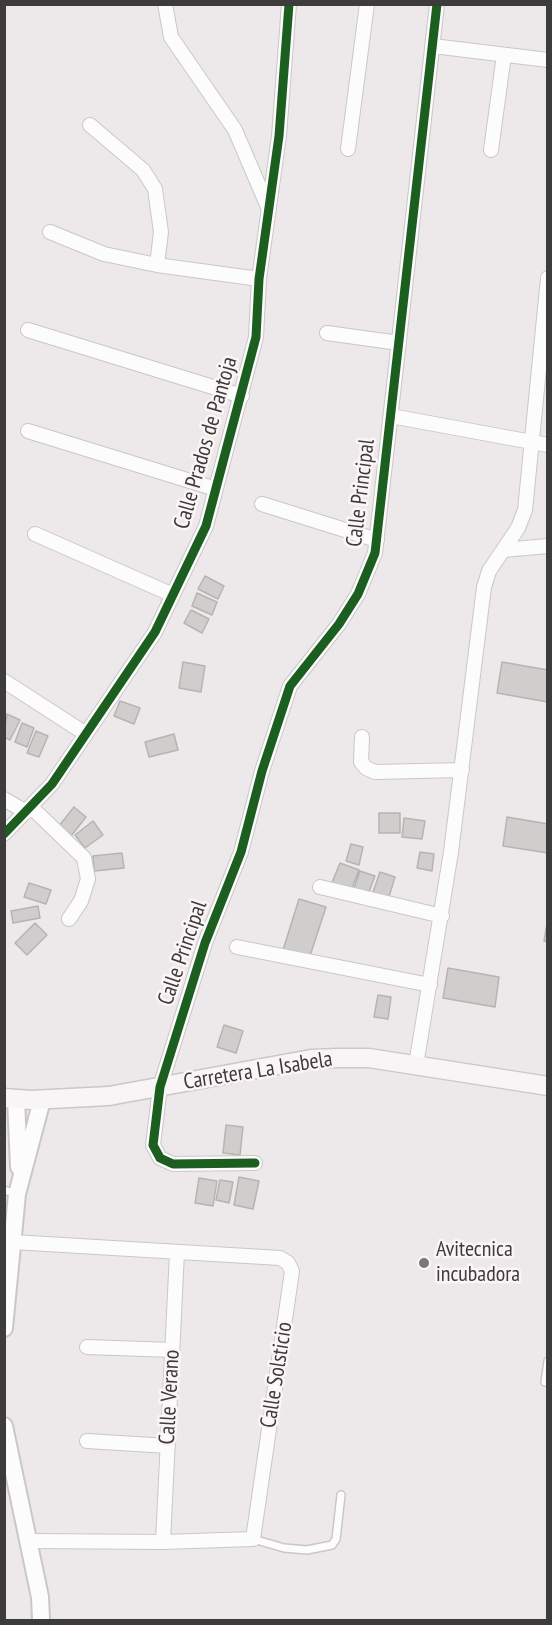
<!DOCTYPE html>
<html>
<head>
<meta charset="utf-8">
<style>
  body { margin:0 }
  #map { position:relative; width:552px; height:1625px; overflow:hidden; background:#ede9ea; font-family:"PT Sans Narrow",sans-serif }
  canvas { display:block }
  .frame { position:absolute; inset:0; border:6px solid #3e3b3c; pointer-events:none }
</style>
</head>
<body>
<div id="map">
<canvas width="552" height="1625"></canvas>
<div class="frame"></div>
</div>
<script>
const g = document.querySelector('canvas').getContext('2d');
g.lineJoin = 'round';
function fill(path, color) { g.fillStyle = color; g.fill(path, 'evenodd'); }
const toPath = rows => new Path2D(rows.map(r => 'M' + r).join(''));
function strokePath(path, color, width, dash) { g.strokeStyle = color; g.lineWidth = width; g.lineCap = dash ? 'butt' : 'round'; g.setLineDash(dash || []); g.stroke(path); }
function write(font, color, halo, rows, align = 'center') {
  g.font = font + ' "PT Sans Narrow",sans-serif'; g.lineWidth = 5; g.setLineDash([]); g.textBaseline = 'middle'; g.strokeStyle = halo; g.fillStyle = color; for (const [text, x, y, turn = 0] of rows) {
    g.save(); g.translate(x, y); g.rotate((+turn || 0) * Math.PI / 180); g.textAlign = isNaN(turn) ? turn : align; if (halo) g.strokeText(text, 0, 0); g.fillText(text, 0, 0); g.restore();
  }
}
const building = toPath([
  [205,576,224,586,218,599,198,589,205,576],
  [197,593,217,602,212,615,192,606,197,593],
  [191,610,209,619,202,633,184,623,191,610],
  [183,662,205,666,201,692,179,688,183,662],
  [502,662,548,670,548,702,497,693,502,662],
  [120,701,140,708,134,724,114,716,120,701],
  [7,714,20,720,10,740,4,737,7,714],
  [22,723,34,728,27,747,15,742,22,723],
  [36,731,48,736,39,757,27,753,36,731],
  [174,734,178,750,149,757,145,742,174,734],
  [74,807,86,817,71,836,59,826,74,807],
  [379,813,400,813,400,833,379,833,379,813],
  [507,817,548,824,548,853,503,846,507,817],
  [404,818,425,821,422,839,402,837,404,818],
  [93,821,103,835,85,848,75,835,93,821],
  [351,844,363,847,359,865,346,861,351,844],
  [420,852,434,854,432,871,417,868,420,852],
  [122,853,124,868,94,871,93,856,122,853],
  [340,863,359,870,350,893,331,885,340,863],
  [360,871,375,876,367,897,353,891,360,871],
  [380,872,395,877,388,900,372,895,380,872],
  [29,883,51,890,46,904,24,897,29,883],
  [299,899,326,907,309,959,283,950,299,899],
  [38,906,40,918,13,923,11,911,38,906],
  [548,917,548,942,544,941,548,917],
  [35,923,47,935,27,955,15,943,35,923],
  [448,968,499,977,495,1007,443,998,448,968],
  [378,995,391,997,388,1019,374,1017,378,995],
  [224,1025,243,1031,236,1053,217,1047,224,1025],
  [226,1125,243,1127,240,1155,223,1153,226,1125],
  [239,1177,259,1181,253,1209,234,1205,239,1177],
  [199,1178,217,1181,213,1206,195,1203,199,1178],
  [220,1180,233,1182,229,1203,216,1200,220,1180]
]);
fill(building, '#cfcecd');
strokePath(building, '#b5b4b3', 1.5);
const service = toPath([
  [4,1190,17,1194],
  [545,1382,548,1361],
  [253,1539,284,1548,307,1550,332,1545,336,1539,341,1495]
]);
const minor = toPath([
  [165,4,171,37,235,130,268,207],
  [433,46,548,60],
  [90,125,143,170,155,189,161,232,157,265],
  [348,149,367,4],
  [491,150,504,55],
  [50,232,104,254,157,265,259,279],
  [28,330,242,396],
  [327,333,399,343],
  [391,416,548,445],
  [28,431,216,489],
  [262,504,377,540],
  [35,534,173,595],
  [503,550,548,546],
  [4,681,86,734],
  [362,737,361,762,366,768,375,772,462,770],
  [4,799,26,812],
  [31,807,84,858,88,879,81,901,69,919],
  [4,834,52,784,155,632,206,526,256,337,259,279,279,136,289,4],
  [320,887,442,916],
  [237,947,430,985],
  [416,1065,451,852,484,587,489,571,518,528,525,510,548,278],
  [255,1163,173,1164,160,1158,153,1145,160,1087,205,943,241,852,262,771,290,686,339,624,358,594,375,553,437,4],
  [13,1242,280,1258,288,1263,292,1271,253,1539,163,1542,29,1541],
  [87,1347,172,1350],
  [87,1441,168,1446],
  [163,1542,177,1252]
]);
const tertiary = toPath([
  [16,1099,19,1167],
  [4,1328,17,1194,42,1100],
  [4,1426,40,1597,41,1620]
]);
const secondary = toPath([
  [4,1098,31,1100,109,1096,311,1059,338,1058,369,1058,548,1086]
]);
strokePath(service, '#cac7c7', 10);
strokePath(minor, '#cac7c7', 16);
strokePath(tertiary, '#cac7c7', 20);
strokePath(secondary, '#cac7c7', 21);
strokePath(service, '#fcfcfc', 7);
strokePath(minor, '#fcfcfc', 14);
strokePath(tertiary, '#fcfcfc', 16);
strokePath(secondary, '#f9f5f6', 18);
strokePath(toPath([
  [4,834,52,784,155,632,206,526,256,337,259,279,279,136,289,4],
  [255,1163,173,1164,160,1158,153,1145,160,1087,205,943,241,852,262,771,290,686,339,624,358,594,375,553,437,4]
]), '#1b5e20', 9);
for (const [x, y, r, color] of [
  [424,1263,6,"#7b7879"]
]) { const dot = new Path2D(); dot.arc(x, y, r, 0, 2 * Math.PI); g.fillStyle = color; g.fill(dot); strokePath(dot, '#fbf5f6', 2); }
write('22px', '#3e3b3c', '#fbf5f6', [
  ["Calle Prados de Pantoja",206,443,-74],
  ["Calle Principal",361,493,-83],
  ["Calle Principal",183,953,-71],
  ["Carretera La Isabela",258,1071,-9],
  ["Calle Solsticio",277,1375,-81],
  ["Calle Verano",170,1397,-87]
]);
write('22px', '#3e3b3c', '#fbf5f6', [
  ["Avitecnica",436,1250],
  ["incubadora",436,1275]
], 'left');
</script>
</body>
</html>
